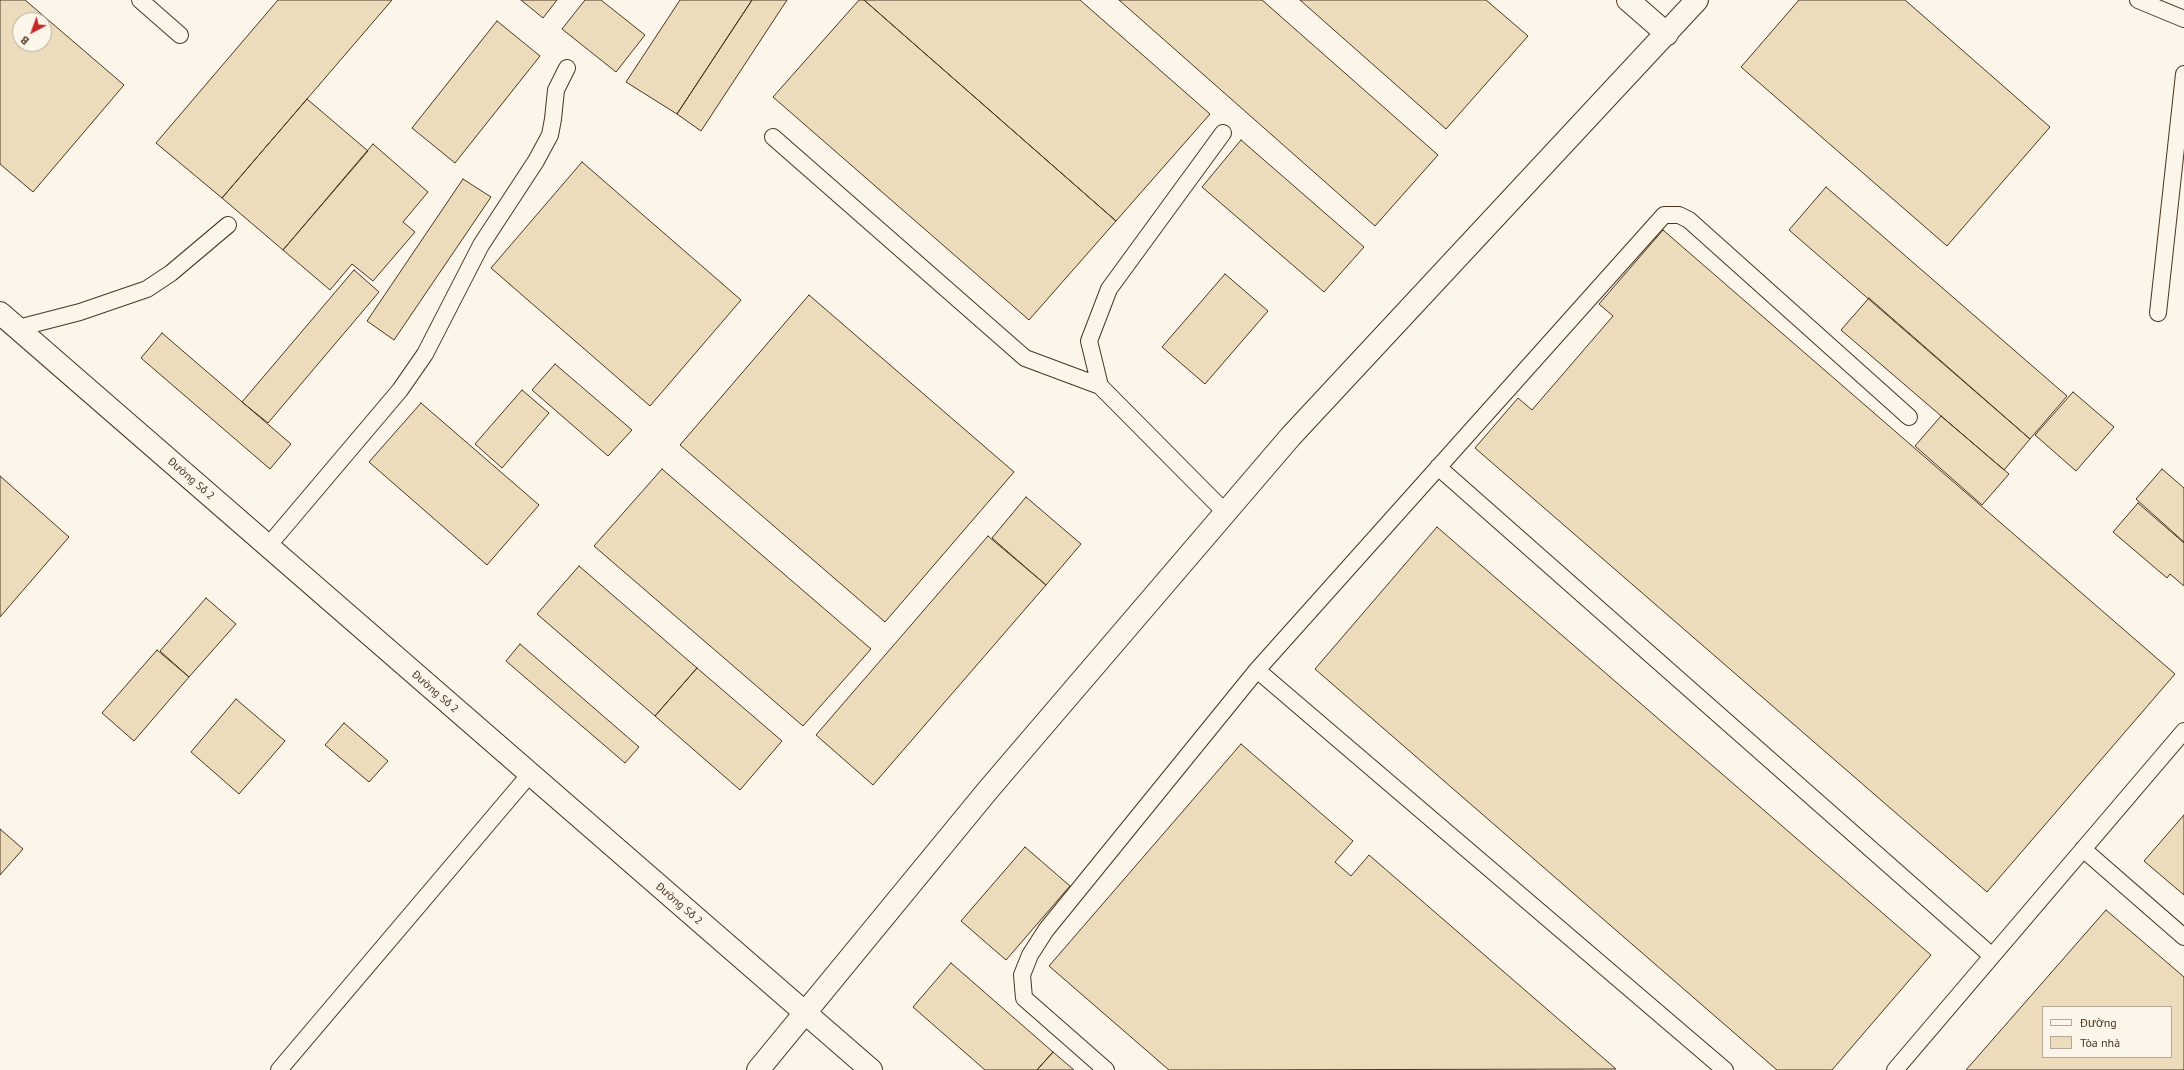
<!DOCTYPE html>
<html>
<head>
<meta charset="utf-8">
<style>
  body { margin:0 }
  #map { position:relative; width:2184px; height:1070px; overflow:hidden; background:#fbf6e9; font-family:"PT Sans",sans-serif }
  canvas { display:block }
  .legend { position:absolute; left:2042px; top:1006px; width:130px; height:52px; box-sizing:border-box; background:#fbf6e9; border:1px solid #b4a999; margin:0; padding:5px 7px; list-style:none; font-size:12px; color:#4a3520 }
  .legend li { display:flex; align-items:center; gap:8px; height:20px }
  .legend b { width:20px; border:1px solid #b4a999 }
  .north { position:absolute; left:12px; top:12px; width:40px; height:40px; box-sizing:border-box; background:#fbf6e9; border:1px solid #b4a999; border-radius:50%; rotate:221deg; font-size:11px; font-weight:700; line-height:16px; text-align:center; color:#4a3520 }
  .north::after { content:''; display:block; margin:auto; width:14px; height:18px; background:#c62828; clip-path:polygon(50% 0,100% 100%,50% 72%,0 100%) }
</style>
</head>
<body>
<div id="map">
<canvas width="2184" height="1070"></canvas>
<ul class="legend">
<li><b style="height:5px;background:#fbf6e9"></b>Đường</li>
<li><b style="height:11px;background:#ecdcbc"></b>Tòa nhà</li>
</ul>
<div class="north">B</div>
</div>
<script>
const g = document.querySelector('canvas').getContext('2d');
g.lineJoin = 'round';
function fill(path, color) { g.fillStyle = color; g.fill(path, 'evenodd'); }
const toPath = rows => new Path2D(rows.map(r => 'M' + r).join(''));
function strokePath(path, color, width, dash) { g.strokeStyle = color; g.lineWidth = width; g.lineCap = dash ? 'butt' : 'round'; g.setLineDash(dash || []); g.stroke(path); }
function write(font, color, halo, rows, align = 'center') {
  g.font = font + ' "PT Sans",sans-serif'; g.lineWidth = 3; g.setLineDash([]); g.textBaseline = 'middle'; g.strokeStyle = halo; g.fillStyle = color; for (const [text, x, y, turn = 0] of rows) {
    g.save(); g.translate(x, y); g.rotate((+turn || 0) * Math.PI / 180); g.textAlign = isNaN(turn) ? turn : align; if (halo) g.strokeText(text, 0, 0); g.fillText(text, 0, 0); g.restore();
  }
}
const building = toPath([
  [0,0,25,0,124,85,33,192,0,164,0,0],
  [20,20,44,20,44,44,20,44,20,20],
  [278,0,392,0,222,198,156,143,278,0],
  [521,0,557,0,543,18,521,0],
  [585,0,601,0,645,35,616,72,562,29,585,0],
  [680,0,752,0,677,114,626,82,680,0],
  [752,0,787,0,701,131,677,114,752,0],
  [859,0,864,0,1116,221,1029,320,773,97,859,0],
  [864,0,1080,0,1210,114,1116,221,864,0],
  [1119,0,1262,0,1438,155,1375,226,1119,0],
  [1300,0,1486,0,1528,36,1446,129,1300,0],
  [1799,0,1905,0,2050,127,1947,246,1741,67,1799,0],
  [497,21,540,56,455,163,412,128,497,21],
  [307,99,368,151,283,250,222,198,307,99],
  [1241,140,1364,247,1324,292,1202,187,1241,140],
  [373,144,428,192,403,222,415,232,373,281,352,264,330,290,283,250,373,144],
  [582,162,741,300,650,406,491,268,582,162],
  [463,179,491,197,394,340,367,321,463,179],
  [1826,187,2067,396,2030,439,1789,230,1826,187],
  [1663,230,2175,674,1987,892,1475,448,1518,398,1532,410,1613,316,1599,304,1663,230],
  [354,270,379,292,268,423,242,402,354,270],
  [1225,274,1268,311,1205,384,1162,347,1225,274],
  [809,295,1014,472,885,622,680,445,809,295],
  [1869,298,2030,439,2004,470,1841,330,1869,298],
  [162,333,291,444,270,469,141,358,162,333],
  [555,364,632,430,608,456,532,390,555,364],
  [522,390,549,413,502,468,475,444,522,390],
  [2073,392,2114,427,2076,471,2035,435,2073,392],
  [421,403,539,505,487,565,369,462,421,403],
  [1941,416,2009,474,1982,505,1915,446,1941,416],
  [662,469,871,649,803,726,594,546,662,469],
  [2162,469,2184,488,2184,542,2136,499,2162,469],
  [0,476,69,537,0,617,0,476],
  [1026,497,1081,544,1046,585,992,538,1026,497],
  [2138,503,2184,543,2184,586,2170,574,2167,578,2113,532,2138,503],
  [1437,527,1931,955,1832,1070,1777,1070,1315,669,1437,527],
  [988,536,1046,585,873,785,816,735,988,536],
  [579,566,697,668,655,716,537,614,579,566],
  [206,598,236,624,189,677,160,651,206,598],
  [520,644,639,747,625,763,506,661,520,644],
  [157,650,189,677,134,741,102,713,157,650],
  [697,668,782,741,740,790,655,716,697,668],
  [236,699,285,741,239,794,191,752,236,699],
  [344,723,388,761,369,782,325,745,344,723],
  [1241,744,1353,841,1335,862,1351,876,1369,855,1616,1069,1169,1070,1049,966,1241,744],
  [2184,815,2184,895,2144,861,2184,815],
  [0,829,23,849,0,875,0,829],
  [1025,847,1070,886,1006,960,961,921,1025,847],
  [2106,910,2184,977,2184,1070,1966,1070,2106,910],
  [2043,1007,2171,1007,2171,1057,2043,1057,2043,1007],
  [951,963,1053,1052,1037,1070,985,1070,913,1007,951,963],
  [1053,1052,1074,1070,1037,1070,1053,1052]
]);
fill(building, '#ecdcbc');
strokePath(building, '#4a3520', 1);
const lane = toPath([
  [140,0,180,35],
  [2138,0,2184,19],
  [1223,133,1109,289,1089,341,1100,386,1226,513],
  [773,137,1025,358,1100,386],
  [2158,313,2184,74],
  [18,328,80,312,147,289,171,273,228,225],
  [1438,467,1992,956],
  [268,546,400,390,425,354,481,245,536,161,550,135,553,119,556,90,567,68],
  [1257,670,1725,1070],
  [2083,849,2184,937],
  [279,1070,530,774],
  [1106,1070,1024,998,1022,975,1030,955,1046,930,1257,670,1664,215,1679,215,1689,220,1909,417],
  [1895,1070,2184,731]
]);
const street = toPath([
  [1628,0,1667,34],
  [0,313,871,1070],
  [758,1070,988,790,1291,436,1697,0]
]);
strokePath(lane, '#4a3520', 18);
strokePath(street, '#4a3520', 24);
strokePath(lane, '#fbf6e9', 16);
strokePath(street, '#fbf6e9', 22);
write('11px', '#4a3520', '#fbf6e9', [
  ["Đường Số 2",191,479,41],
  ["Đường Số 2",435,692,41],
  ["Đường Số 2",679,904,41]
]);
</script>
</body>
</html>
